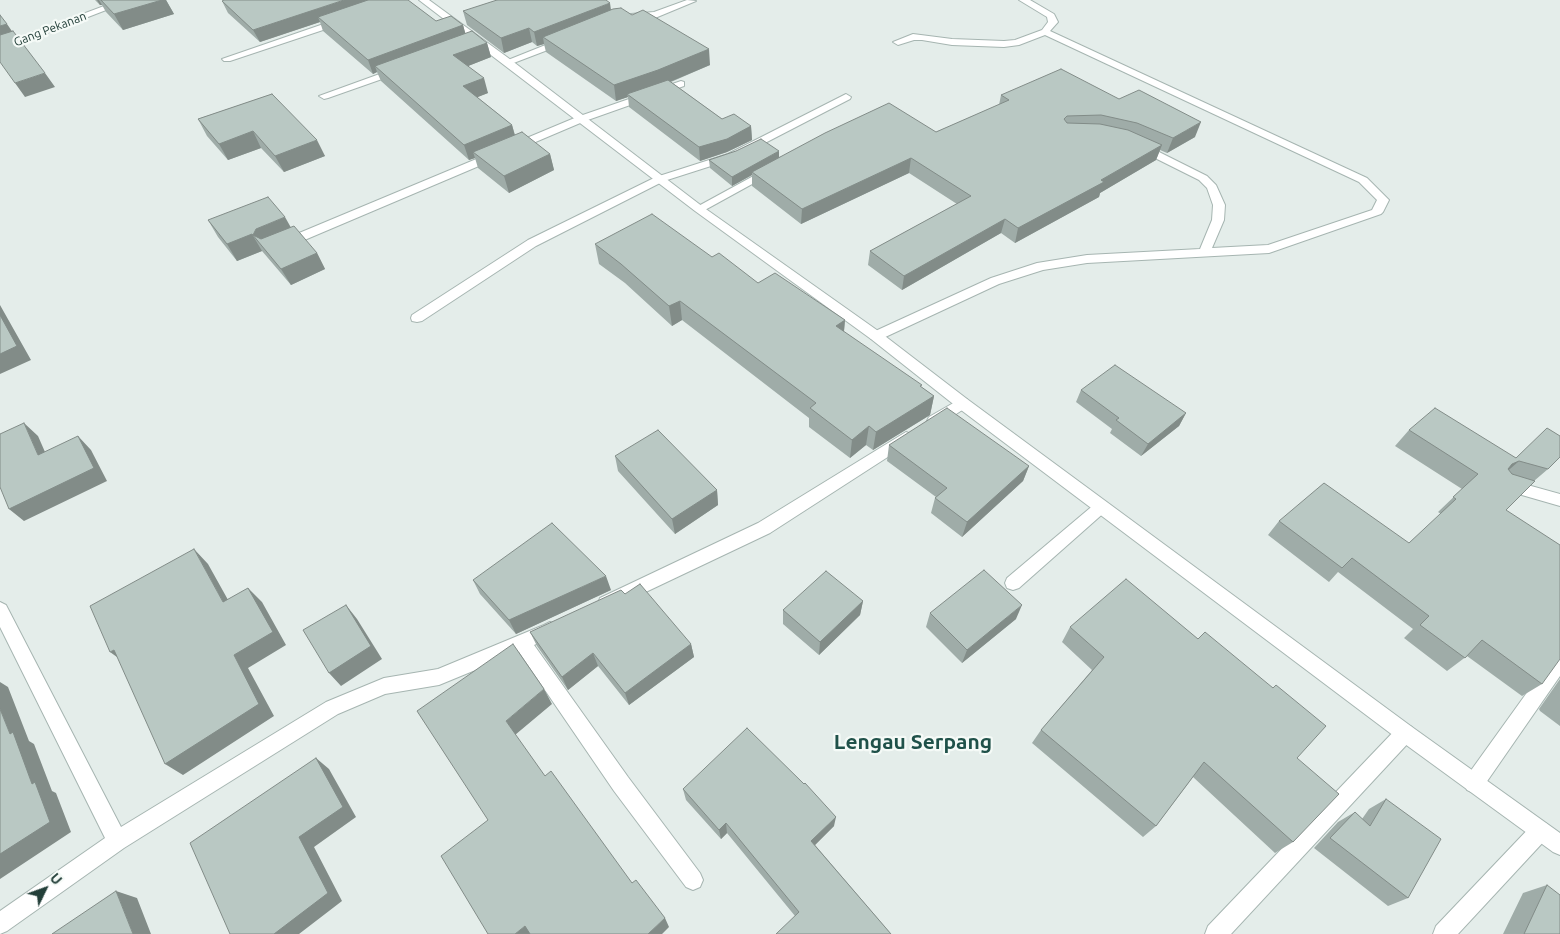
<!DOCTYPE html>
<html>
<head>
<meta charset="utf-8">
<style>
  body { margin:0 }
  #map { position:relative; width:1560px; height:934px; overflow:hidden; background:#e4edea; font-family:Ubuntu,sans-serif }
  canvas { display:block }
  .north { position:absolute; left:20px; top:864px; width:50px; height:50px; -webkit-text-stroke:4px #f5faf7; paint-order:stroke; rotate:48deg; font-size:14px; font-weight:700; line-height:20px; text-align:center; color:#233f39 }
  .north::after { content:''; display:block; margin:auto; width:18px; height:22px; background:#233f39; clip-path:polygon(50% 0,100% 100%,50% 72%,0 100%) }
</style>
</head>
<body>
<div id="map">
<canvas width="1560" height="934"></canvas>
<div class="north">U</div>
</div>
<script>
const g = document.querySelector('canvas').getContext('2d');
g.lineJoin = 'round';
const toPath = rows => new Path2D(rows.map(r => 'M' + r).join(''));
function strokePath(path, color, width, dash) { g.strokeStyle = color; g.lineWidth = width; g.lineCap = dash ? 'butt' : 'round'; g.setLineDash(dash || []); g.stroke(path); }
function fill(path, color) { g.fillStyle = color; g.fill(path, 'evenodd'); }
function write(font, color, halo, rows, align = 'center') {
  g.font = font + ' Ubuntu,sans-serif'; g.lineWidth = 4.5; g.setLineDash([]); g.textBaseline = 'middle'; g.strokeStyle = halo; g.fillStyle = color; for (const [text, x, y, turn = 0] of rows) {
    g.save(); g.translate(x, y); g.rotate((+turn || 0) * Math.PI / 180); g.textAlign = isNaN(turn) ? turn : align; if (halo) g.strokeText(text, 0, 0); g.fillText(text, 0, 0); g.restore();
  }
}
const minor = toPath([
  [120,0,132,0,0,51,0,45,120,0],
  [687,0,696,1,655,18,631,20,627,17,631,14,654,12,687,0],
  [1019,0,1030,0,1054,14,1058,22,1050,31,1367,178,1389,200,1383,212,1381,214,1269,253,1087,263,1043,270,999,284,881,339,871,339,869,336,871,333,991,278,1037,263,1087,255,1200,249,1212,220,1213,205,1207,188,1199,180,1135,148,1134,146,1135,144,1143,144,1207,176,1216,185,1225,205,1224,220,1212,248,1268,245,1372,210,1377,200,1359,182,1045,35,1019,45,1004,47,952,45,922,40,914,40,898,45,893,42,913,34,952,39,1004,41,1015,40,1042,30,1048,22,1047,17,1019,0],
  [341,18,344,19,344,23,230,61,224,61,222,59,341,18],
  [563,38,566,39,566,43,511,64,505,64,503,62,563,38],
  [399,67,404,70,402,72,328,98,324,99,319,96,399,67],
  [681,81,684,82,684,86,585,121,288,247,284,248,278,244,280,241,577,117,681,81],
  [846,94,851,97,850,99,736,158,664,181,536,246,422,321,417,322,412,321,411,318,412,315,528,240,656,177,728,154,846,94],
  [770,167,775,170,774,172,703,211,699,212,693,209,770,167],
  [962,398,967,399,969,403,967,407,939,425,934,426,929,425,927,421,929,417,962,398],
  [906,432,911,434,913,438,911,442,770,533,612,608,606,610,600,608,598,603,600,598,758,523,906,432],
  [1506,479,1560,494,1560,506,1501,489,1498,485,1501,481,1506,479],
  [1101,501,1106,503,1109,507,1106,511,1019,588,1013,590,1007,588,1005,583,1007,578,1096,503,1101,501],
  [0,602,6,605,121,827,326,702,384,678,438,669,544,625,550,622,556,625,559,630,556,635,534,645,628,777,700,873,703,880,700,887,693,890,686,887,614,791,519,652,439,685,385,694,338,714,124,848,7,931,0,934,0,911,105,838,0,627,0,602],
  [1560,653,1560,676,1481,790,1474,793,1467,790,1464,783,1467,776,1554,655,1560,653],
  [1405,724,1412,727,1414,733,1412,739,1231,934,1205,934,1208,926,1398,727,1405,724],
  [1540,821,1547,824,1550,831,1547,838,1458,934,1433,934,1436,926,1533,824,1540,821]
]);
const tertiary = toPath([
  [419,0,429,0,511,60,703,207,881,333,967,399,1412,727,1560,833,1560,855,1553,852,1398,739,957,407,871,339,695,211,419,0]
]);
strokePath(minor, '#a6b5b1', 2);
strokePath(tertiary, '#a6b5b1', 2);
fill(minor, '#fff');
fill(tertiary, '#fff');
fill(toPath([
  [95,0,166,0,174,14,123,30,106,12,102,5,100,5],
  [222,1,436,21,463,25,465,33,487,43,491,57,468,66,488,93,477,97,512,125,515,135,550,154,554,170,509,193,478,168,475,158,469,160,381,81,377,72,373,74,323,31,320,22,260,42,228,13],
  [611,10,710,65,671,82,722,119,751,126,752,140,727,152,700,161,629,107,628,97,616,101,546,52,544,44,537,46,532,42,504,53,467,25,463,11],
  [272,94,325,156,284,172,261,148,228,160,207,136,198,119],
  [1001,95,1119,99,1195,137,1167,153,1160,150,1156,160,1100,193,1099,197,1015,243,1001,233,902,290,868,265,870,251,957,204,909,173,801,224,752,186,752,175,732,186,710,168,709,160,736,151,779,157,936,132,999,105],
  [208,220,291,228,317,253,325,269,291,285,262,251,237,261,218,237],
  [595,244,712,257,758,283,845,320,844,332,934,396,930,415,873,450,866,445,850,458,809,427,809,418,682,320,672,326,625,283,599,264],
  [1081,390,1186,413,1179,426,1141,456,1110,433,1112,429,1076,402],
  [1409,430,1516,458,1548,469,1534,481,1506,510,1542,684,1522,696,1467,656,1447,671,1404,638,1413,629,1338,572,1329,582,1268,535,1279,521,1409,543,1441,514,1438,512,1462,489,1395,446],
  [889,445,1029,466,1023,481,962,537,931,513,935,498,936,497,887,461],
  [615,456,717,490,718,505,675,534,618,471],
  [473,580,611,590,516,634,480,594],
  [625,594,691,644,694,657,629,705,598,666,568,690,537,646,530,632],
  [863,601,860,615,819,655,783,624,783,610],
  [930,613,1016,619,962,663,926,627],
  [1070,627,1297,758,1293,842,1275,853,1193,777,1156,826,1143,837,1032,743,1041,730,1092,670,1062,642],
  [1560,679,1560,726,1540,711,1539,709],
  [683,789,834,826,815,845,891,934,795,916,727,833,721,839,686,800],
  [1386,799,1408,898,1388,906,1314,848,1338,822,1355,812,1362,819,1369,809],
  [1547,885,1560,934,1503,934,1523,893]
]), '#9faca8');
fill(toPath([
  [97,0,99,0,102,5,100,5],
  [162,0,166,0,174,14,123,30,114,14],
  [344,0,387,0,318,17,320,22,260,42,253,30],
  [610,3,612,17,543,37,544,44,537,46,534,32],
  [7,24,16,37,0,43,0,26],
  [463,25,467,39,375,66,377,72,373,74,368,60],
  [529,28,532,42,504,53,501,38],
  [487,43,491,57,458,70,453,55],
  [709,49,710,65,660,86,627,94,628,97,616,101,614,85],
  [45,73,55,87,25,97,15,83],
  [484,78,488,93,468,101,463,86],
  [1201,122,1195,137,1167,153,1173,138],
  [512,125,516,140,473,152,475,158,469,160,464,145],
  [751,126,752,140,727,152,700,161,699,147],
  [253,131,261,148,228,160,219,144],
  [317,140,325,156,284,172,275,156],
  [1162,145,1156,160,1100,193,1099,197,1015,243,1018,228],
  [779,151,779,160,752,172,752,175,732,186,732,177],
  [550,154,554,170,509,193,504,176],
  [911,158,909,173,801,224,802,209],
  [285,217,294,233,265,245,253,235,256,229],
  [1005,219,1001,233,902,290,904,276],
  [252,234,262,251,237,261,227,244],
  [317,253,325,269,291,285,281,269],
  [680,301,682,320,672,326,669,306],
  [0,305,31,360,0,374],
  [845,320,843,340,836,326],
  [934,396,930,415,873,450,876,432],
  [1186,413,1179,426,1141,456,1148,444],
  [24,423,38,436,52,468,38,455],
  [869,426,866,445,850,458,852,440],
  [78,436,91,450,107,481,24,521,9,509],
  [1519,461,1502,476,1512,464],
  [1029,466,1023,481,962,537,967,522],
  [717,490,718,505,675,534,672,519],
  [194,549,208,564,237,616,223,602],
  [606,576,611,590,516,634,509,620],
  [248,588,262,602,286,645,248,668,274,716,183,775,165,764,234,655],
  [863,601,860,615,819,655,820,642],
  [346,605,357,619,382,659,341,686,329,673],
  [1022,605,1016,619,962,663,967,650],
  [691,644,694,657,629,705,625,693],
  [114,650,128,665,110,652],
  [593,653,598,666,568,690,562,677],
  [0,682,8,687,29,741,34,744,52,791,56,793,71,832,0,879,0,854,32,784,10,734,0,709],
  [544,689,552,704,515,735,506,721],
  [316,758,329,769,356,817,314,847,342,901,299,934,274,934,299,837],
  [836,817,834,826,810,850,811,841],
  [726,823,727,833,721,839,719,830],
  [116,891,137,898,151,934,133,934],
  [665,918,669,927,662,934,648,934],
  [525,926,535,934,515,934]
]), '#828c88');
const building = toPath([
  [101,0,162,0,114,14,101,0],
  [224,0,344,0,253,30,222,1,224,0],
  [368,0,408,0,436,21,451,16,463,25,368,60,318,17,368,0],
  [497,0,606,0,610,3,534,32,529,28,501,38,463,11,497,0],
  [621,8,632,15,643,10,709,49,658,70,614,85,543,37,613,9,621,8],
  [0,15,7,24,0,26,0,15],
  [13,31,45,73,15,83,0,62,0,35,13,31],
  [472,31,487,43,453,55,484,78,463,86,512,125,464,145,375,66,472,31],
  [1061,69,1119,99,1139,90,1201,122,1173,138,1137,123,1101,115,1067,116,1064,119,1067,123,1100,124,1128,130,1162,145,1101,180,1104,182,1018,228,1005,219,904,276,870,251,971,196,911,158,802,209,752,172,825,133,889,103,936,132,1009,100,1001,95,1061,69],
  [668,80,722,119,734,114,751,126,727,139,699,147,627,94,668,80],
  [272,94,317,140,275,156,253,131,219,144,198,119,272,94],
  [522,132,550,154,504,176,473,152,522,132],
  [761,139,779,151,732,177,709,160,736,151,761,139],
  [268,197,285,217,256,229,253,235,261,239,294,226,317,253,281,269,252,234,227,244,208,220,268,197],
  [652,214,712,257,719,253,758,283,775,273,845,320,836,326,922,385,920,386,934,396,876,432,869,426,852,440,810,408,816,403,680,301,669,306,621,264,595,244,652,214],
  [0,315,17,346,0,354,0,315],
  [1115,365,1186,413,1148,444,1116,420,1119,418,1081,390,1115,365],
  [947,408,1029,466,967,522,935,498,947,488,889,445,947,408],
  [1435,408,1516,458,1547,428,1560,436,1560,457,1548,469,1519,461,1512,464,1508,469,1512,474,1535,481,1506,510,1560,545,1560,659,1542,684,1482,640,1465,658,1420,625,1429,616,1352,558,1342,568,1279,521,1324,483,1409,543,1456,499,1453,497,1478,474,1409,430,1435,408],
  [24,423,38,455,78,436,94,468,9,509,0,487,0,434,24,423],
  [658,430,717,490,672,519,615,456,658,430],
  [552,523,606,576,509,620,473,580,552,523],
  [194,549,223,602,248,588,273,632,234,655,259,704,165,764,114,650,110,652,90,606,194,549],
  [984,570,1022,605,967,650,930,613,984,570],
  [826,571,863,601,820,642,783,610,826,571],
  [1126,579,1198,639,1205,632,1273,688,1276,685,1326,726,1297,758,1339,794,1293,842,1204,762,1156,826,1041,730,1104,657,1070,627,1126,579],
  [640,584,691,644,625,693,593,653,562,677,530,632,621,590,625,594,640,584],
  [346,605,371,646,329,673,303,630,346,605],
  [513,644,544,689,506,721,545,776,551,771,632,883,636,880,665,918,648,934,530,934,525,926,515,934,488,934,441,856,488,820,417,711,513,644],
  [0,709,10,734,13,732,32,784,35,782,50,822,0,854,0,709],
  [747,728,804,784,805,783,836,817,811,841,891,934,776,934,799,912,726,823,719,830,683,789,747,728],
  [316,758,343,807,299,837,328,893,274,934,230,934,190,843,316,758],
  [1386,799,1441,839,1408,898,1330,838,1355,812,1370,826,1386,799],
  [1547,885,1560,895,1560,934,1524,934,1547,885],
  [116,891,133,934,52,934,116,891]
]);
fill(building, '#b9c8c3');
strokePath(building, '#828c88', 1);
write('12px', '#233f39', '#f5faf7', [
  ["Gang Pekanan",50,29,-21]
]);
write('bold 21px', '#1f5149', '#f5faf7', [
  ["Lengau Serpang",913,742]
]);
</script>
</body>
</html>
